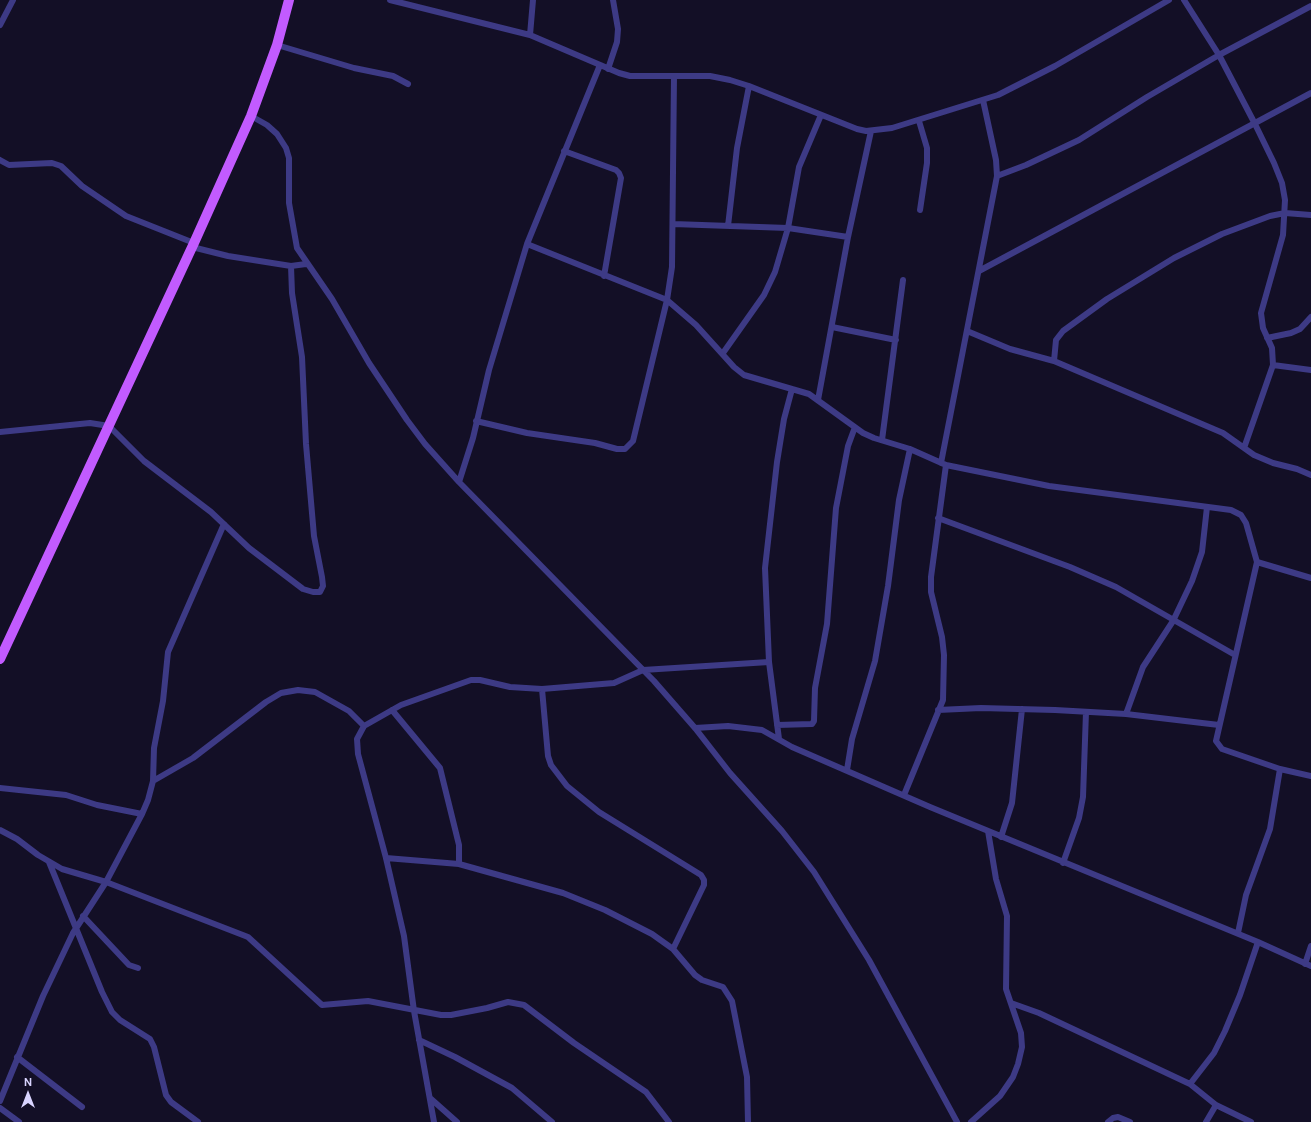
<!DOCTYPE html>
<html>
<head>
<meta charset="utf-8">
<style>
  body { margin:0 }
  #map { position:relative; width:1311px; height:1122px; overflow:hidden; background:#130f26; font-family:"DM Sans",sans-serif }
  canvas { display:block }
  .north { position:absolute; left:8px; top:1074px; width:40px; height:40px; -webkit-text-stroke:3px #130f26; paint-order:stroke; rotate:0deg; font-size:11px; font-weight:700; line-height:16px; text-align:center; color:#d9d4ff }
  .north::after { content:''; display:block; margin:auto; width:14px; height:18px; background:#d9d4ff; clip-path:polygon(50% 0,100% 100%,50% 72%,0 100%) }
</style>
</head>
<body>
<div id="map">
<canvas width="1311" height="1122"></canvas>
<div class="north">N</div>
</div>
<script>
const g = document.querySelector('canvas').getContext('2d');
g.lineJoin = 'round';
const toPath = rows => new Path2D(rows.map(r => 'M' + r).join(''));
function strokePath(path, color, width, dash) { g.strokeStyle = color; g.lineWidth = width; g.lineCap = dash ? 'butt' : 'round'; g.setLineDash(dash || []); g.stroke(path); }
strokePath(toPath([
  [390,0,530,35,619,73,630,76,710,76,730,80,749,86,857,129,866,131,892,128,998,95,1055,66,1169,0],
  [1184,0,1219,55,1255,124,1274,163,1282,183,1285,200,1283,235,1261,313,1263,328,1272,348,1273,365,1244,448],
  [0,25,13,0],
  [530,35,533,0],
  [277,45,354,68,393,76,408,84],
  [608,69,617,42,618,29,613,0],
  [251,116,267,125,277,134,286,148,289,158,289,203,297,248,332,299,369,363,407,420,425,444,459,482,654,681,695,728,730,773,782,831,814,872,869,960,957,1122],
  [919,121,927,148,927,163,920,210],
  [564,151,616,170,619,173,621,178,604,276],
  [0,160,9,165,52,163,61,166,82,186,126,216,194,243],
  [997,176,1026,165,1079,140,1147,97,1219,55,1311,6],
  [673,224,788,228,848,237],
  [728,226,737,148,749,86],
  [527,244,667,300,696,325,734,367,744,375,809,394,863,433,874,438,910,449,946,465,1049,486,1231,510,1241,515,1246,523,1257,562,1216,741,1222,749,1280,769,1311,776],
  [291,266,306,264],
  [979,271,1311,93],
  [832,327,896,340],
  [967,331,1010,349,1054,361,1223,433,1254,455,1273,463,1297,469,1311,475],
  [1267,338,1291,333,1300,329,1311,317],
  [723,353,764,295,775,272,788,228,799,167,821,115],
  [1054,361,1056,340,1063,331,1107,299,1174,258,1222,234,1270,216,1285,213,1311,215],
  [1273,365,1311,370],
  [818,400,848,237,871,131],
  [476,421,527,433,595,443,617,449,625,449,633,441,667,300,672,267,674,76],
  [0,432,90,423,109,426,144,461,211,512,249,548,303,589,313,592,320,592,323,586,322,577,314,536,306,444,302,357,292,293,291,266,228,256,192,247],
  [882,440,903,280],
  [941,463,997,176,996,160,983,100],
  [459,482,473,438,489,370,527,244,600,65],
  [938,518,1070,567,1116,587,1235,655],
  [1257,562,1311,578],
  [542,689,548,756,551,765,567,786,599,812,701,875,704,880,704,885,673,949],
  [392,710,440,768,459,845,459,864],
  [938,710,981,708,1055,710,1126,714,1219,725],
  [1126,714,1143,667,1173,621,1192,581,1202,552,1207,507],
  [777,725,812,724,814,721,815,688,827,624,836,508,848,446,855,427],
  [695,728,728,726,762,730,792,747,930,807,1258,942,1311,966],
  [779,739,769,662,765,568,777,462,784,419,792,389],
  [847,770,852,739,875,661,888,586,899,500,910,449],
  [153,781,154,748,163,701,168,652,224,524],
  [0,788,66,795,97,805,142,814],
  [904,795,943,700,944,655,942,637,931,592,931,577,946,465],
  [0,830,17,839,38,855,62,869,106,882,248,937,322,1005,368,1001,441,1015,451,1015,487,1008,508,1002,524,1005,574,1043,646,1092,669,1122],
  [1001,837,1012,803,1022,709],
  [386,858,459,864,563,893,605,910,652,934,673,949,695,975,702,980,723,987,732,1001,747,1077,748,1122],
  [49,862,102,992,112,1012,120,1020,150,1039,154,1047,166,1095,171,1102,198,1122],
  [1063,863,1079,818,1083,797,1086,712],
  [83,916,129,965,138,968],
  [1238,933,1246,895,1270,829,1280,769],
  [1305,964,1311,946],
  [1011,1003,1039,1013,1190,1084,1216,1105,1251,1122],
  [419,1040,455,1057,512,1088,552,1122],
  [17,1057,82,1107],
  [1190,1084,1214,1053,1225,1031,1240,995,1258,942],
  [430,1098,457,1122],
  [0,1101,43,996,73,933,106,882,142,814,148,800,153,781,193,758,266,702,281,693,298,690,315,692,349,711,364,726],
  [0,1108,19,1122],
  [434,1122,414,1011,404,936,386,858,358,754,357,739,364,726,401,705,471,680,480,680,510,687,542,689,614,683,643,670,769,662],
  [971,1122,1000,1096,1013,1077,1018,1064,1022,1047,1021,1033,1006,989,1007,916,996,879,988,831],
  [1108,1122,1113,1118,1118,1117,1130,1122],
  [1206,1122,1216,1105]
]), '#3d3a85', 6);
strokePath(toPath([
  [0,659,194,243,251,116,277,45,289,0]
]), '#c25bff', 10);
</script>
</body>
</html>
